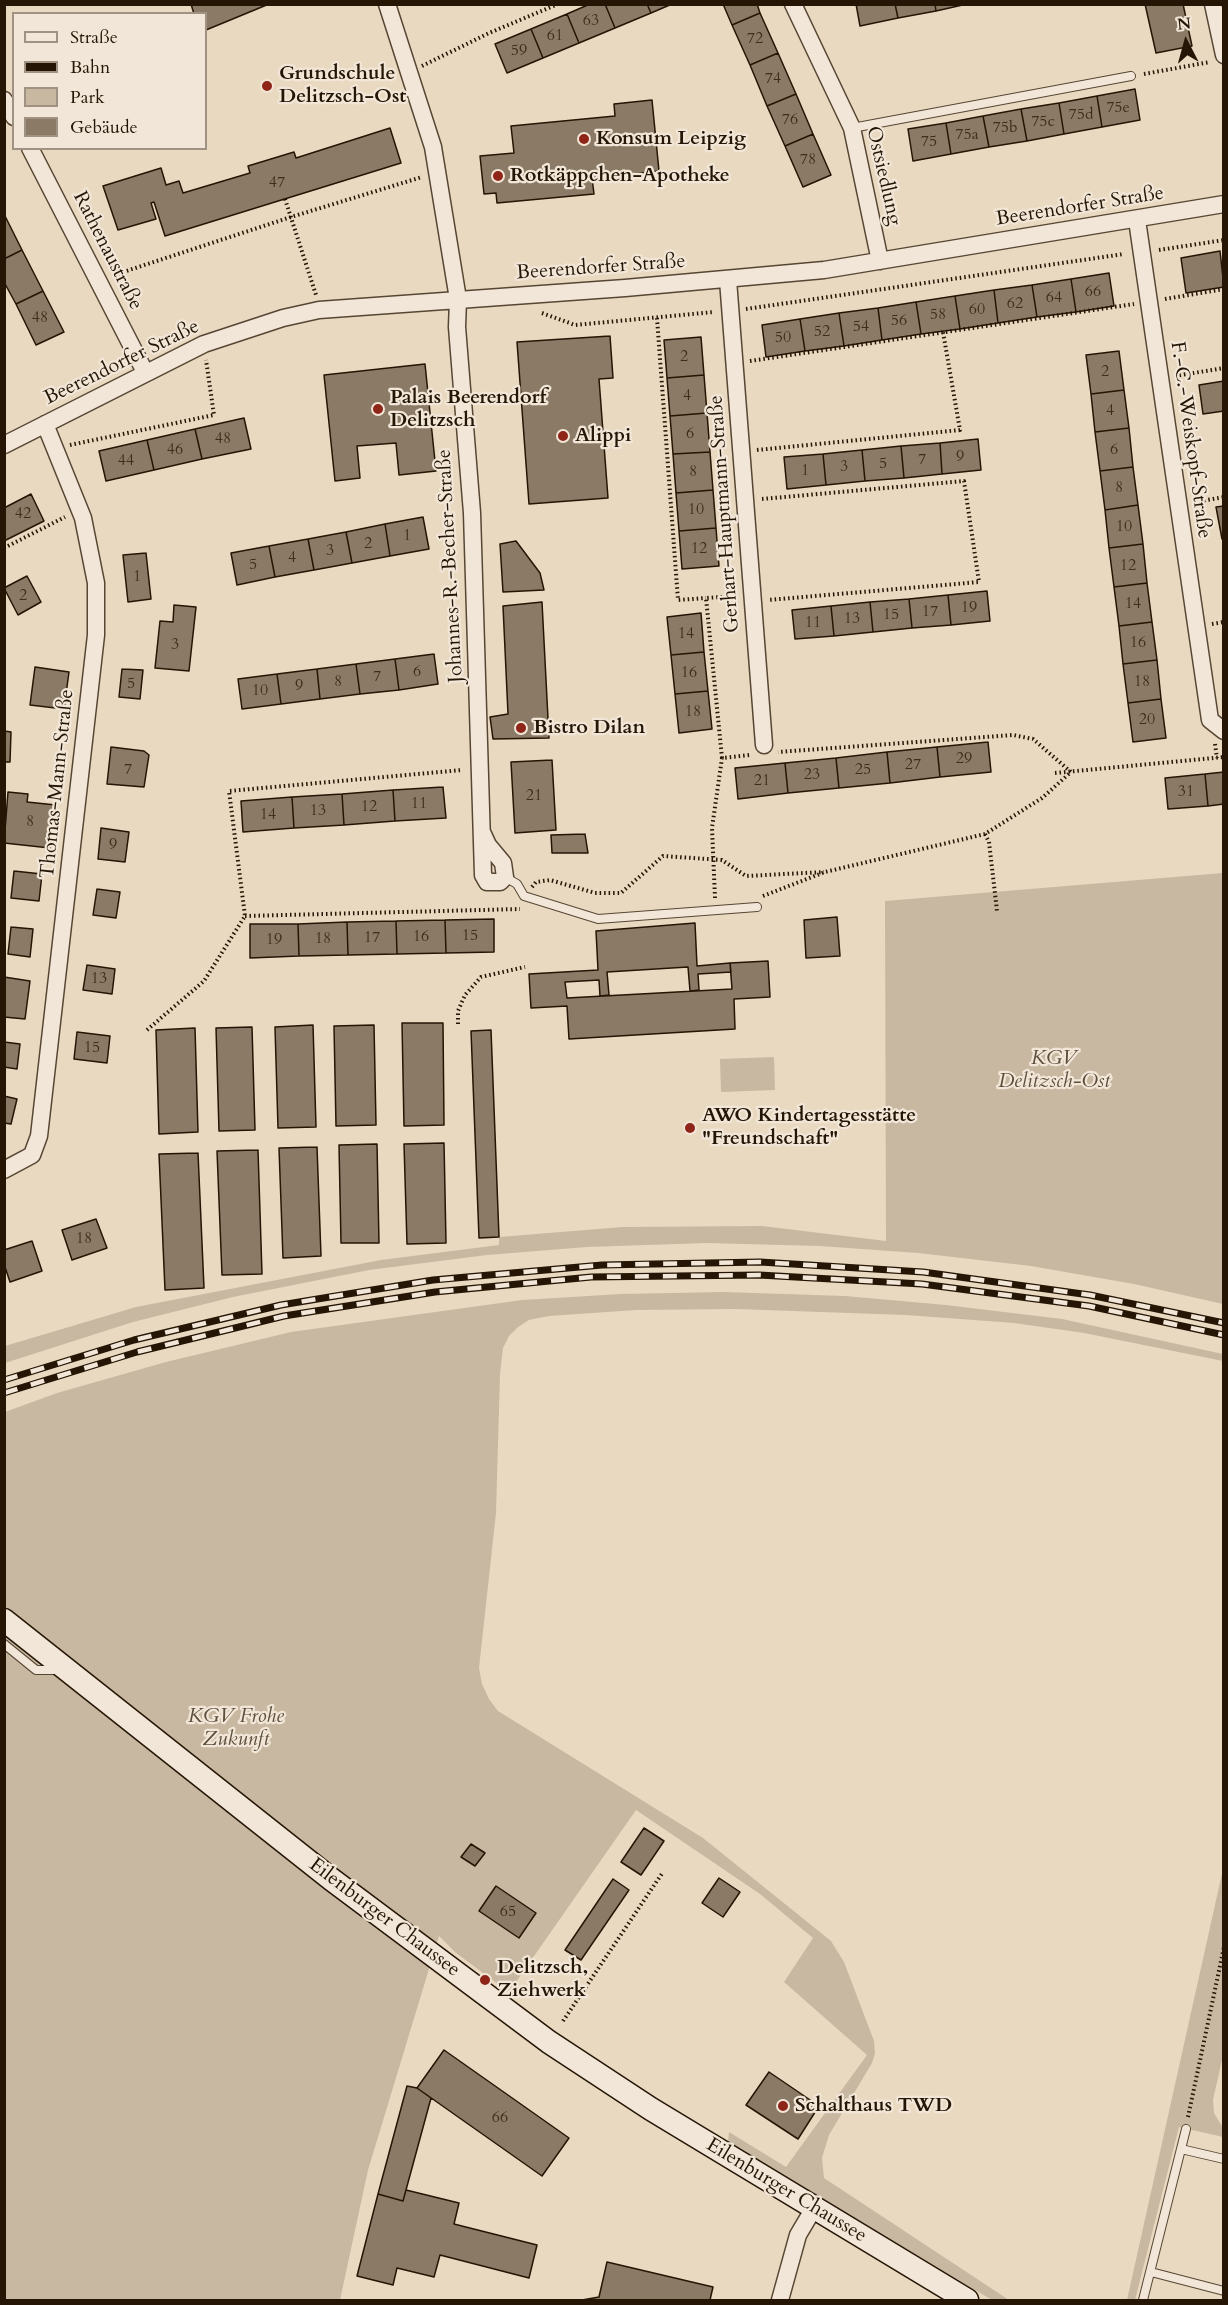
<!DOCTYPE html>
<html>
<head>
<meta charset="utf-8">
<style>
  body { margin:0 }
  #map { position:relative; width:1228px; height:2305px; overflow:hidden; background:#ead9c1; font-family:Cardo,serif }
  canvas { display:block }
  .frame { position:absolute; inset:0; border:6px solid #241504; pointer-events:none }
  .legend { position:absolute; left:12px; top:12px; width:195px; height:138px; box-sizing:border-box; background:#f1e6d7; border:2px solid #9f9283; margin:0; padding:8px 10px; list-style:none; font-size:18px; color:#241504 }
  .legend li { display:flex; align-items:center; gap:12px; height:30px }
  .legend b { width:30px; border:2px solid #9f9283 }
  .north { position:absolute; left:1156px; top:12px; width:60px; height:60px; -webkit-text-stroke:4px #f1e6d7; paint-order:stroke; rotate:354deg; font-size:16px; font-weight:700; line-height:24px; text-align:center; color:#241504 }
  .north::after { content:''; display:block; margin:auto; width:21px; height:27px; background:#241504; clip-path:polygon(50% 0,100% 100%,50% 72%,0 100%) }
</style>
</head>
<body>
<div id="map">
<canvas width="1228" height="2305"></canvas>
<div class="frame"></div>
<ul class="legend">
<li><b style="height:8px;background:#f1e6d7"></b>Straße</li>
<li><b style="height:8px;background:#241504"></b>Bahn</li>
<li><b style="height:16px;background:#c8b8a1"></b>Park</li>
<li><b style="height:16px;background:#8b7b66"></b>Gebäude</li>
</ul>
<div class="north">N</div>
</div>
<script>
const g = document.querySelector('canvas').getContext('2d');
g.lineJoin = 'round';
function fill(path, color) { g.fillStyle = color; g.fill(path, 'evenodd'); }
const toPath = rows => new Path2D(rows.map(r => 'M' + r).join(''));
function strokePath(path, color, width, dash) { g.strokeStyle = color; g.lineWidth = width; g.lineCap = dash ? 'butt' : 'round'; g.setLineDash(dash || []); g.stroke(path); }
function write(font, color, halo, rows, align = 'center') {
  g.font = font + ' Cardo,serif'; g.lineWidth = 4.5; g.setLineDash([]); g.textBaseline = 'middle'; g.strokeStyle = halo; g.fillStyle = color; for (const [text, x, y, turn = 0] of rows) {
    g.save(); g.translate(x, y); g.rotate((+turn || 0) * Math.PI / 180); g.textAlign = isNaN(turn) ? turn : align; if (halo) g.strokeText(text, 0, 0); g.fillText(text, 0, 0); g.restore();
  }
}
fill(toPath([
  [1223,873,1223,1304,1134,1284,1031,1266,918,1253,820,1246,707,1243,587,1247,487,1255,369,1270,233,1297,133,1322,5,1363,5,1346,136,1307,381,1260,499,1245,499,1237,623,1227,762,1226,886,1241,885,901],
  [774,1057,775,1090,721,1092,720,1059],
  [723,1292,845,1296,946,1305,1062,1319,1223,1354,1223,1361,1084,1333,1014,1323,906,1315,736,1309,636,1310,549,1316,529,1320,518,1327,509,1336,503,1348,500,1374,496,1513,479,1668,482,1684,489,1699,498,1711,703,1838,831,1941,844,1962,874,2041,875,2053,872,2063,829,2135,822,2158,824,2178,1009,2300,992,2300,728,2143,729,2132,786,2167,867,2055,784,1982,813,1938,760,1894,636,1810,509,1992,456,1953,439,1936,368,2170,340,2300,5,2300,5,1412,57,1393,166,1362,291,1332,522,1300,621,1294],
  [1223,1869,1224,2051,1213,2100,1214,2113,1223,2128,1223,2137,1179,2127,1135,2300,1127,2300]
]), '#c8b8a1');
const building = toPath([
  [191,4,269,4,206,30,206,14,194,14,191,4],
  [590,4,605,4,615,28,579,43,567,14,590,4],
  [605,4,647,4,651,13,615,28,605,4],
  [647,4,672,4,651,13,647,4],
  [723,4,757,4,760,13,732,25,723,4],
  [856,4,895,4,898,18,860,26,856,4],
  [895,4,935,4,936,11,898,18,895,4],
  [935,4,967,4,936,11,935,4],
  [1145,4,1183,4,1192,46,1156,53,1145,4],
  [760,13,778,53,750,65,732,25,760,13],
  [567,14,579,43,543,58,531,29,567,14],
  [531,29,543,58,507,73,495,44,531,29],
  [778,53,796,94,767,106,750,65,778,53],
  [1135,89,1140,120,1102,127,1097,96,1135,89],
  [796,94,813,134,785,146,767,106,796,94],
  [1097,96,1102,127,1064,134,1059,103,1097,96],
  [652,100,659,171,592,178,594,194,497,203,496,193,484,194,480,156,514,153,511,126,615,116,614,104,652,100],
  [1059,103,1064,134,1027,141,1021,109,1059,103],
  [1021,109,1027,141,989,147,983,116,1021,109],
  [983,116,989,147,951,154,946,123,983,116],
  [946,123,951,154,913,161,908,129,946,123],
  [390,128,401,163,165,236,154,202,151,203,156,219,118,230,103,186,161,168,166,185,179,181,183,193,250,173,248,166,294,152,296,158,390,128],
  [813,134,831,175,803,187,785,146,813,134],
  [4,214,22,250,4,259,4,214],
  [22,250,43,291,16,304,4,282,4,259,22,250],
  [1220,251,1224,287,1186,293,1181,258,1220,251],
  [1109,273,1114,306,1076,312,1071,279,1109,273],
  [1071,279,1076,312,1037,317,1032,285,1071,279],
  [1032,285,1037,317,998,323,994,290,1032,285],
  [994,290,998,323,960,329,955,296,994,290],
  [43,291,64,332,36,345,16,304,43,291],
  [955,296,960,329,921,334,916,302,955,296],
  [916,302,921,334,882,340,878,308,916,302],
  [878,308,882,340,844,346,839,313,878,308],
  [839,313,844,346,805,351,800,319,839,313],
  [800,319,805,351,766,357,762,325,800,319],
  [610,336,613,378,599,379,608,498,529,504,517,342,610,336],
  [701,337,704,375,667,378,664,340,701,337],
  [1119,351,1124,390,1091,394,1086,355,1119,351],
  [425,364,436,471,399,475,396,443,357,446,360,478,335,481,324,375,425,364],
  [704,375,707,413,670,416,667,378,704,375],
  [1224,381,1224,411,1203,414,1199,385,1224,381],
  [1124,390,1129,428,1095,432,1091,394,1124,390],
  [707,413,710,452,673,454,670,416,707,413],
  [244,418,251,449,202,459,195,429,244,418],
  [1129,428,1133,467,1100,471,1095,432,1129,428],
  [195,429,202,459,154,470,147,440,195,429],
  [978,439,981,470,942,474,940,443,978,439],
  [147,440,154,470,106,481,99,451,147,440],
  [940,443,942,474,904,478,901,446,940,443],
  [901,446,904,478,865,481,862,450,901,446],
  [862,450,865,481,826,485,823,454,862,450],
  [710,452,713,490,676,493,673,454,710,452],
  [823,454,826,485,787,489,784,457,823,454],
  [1133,467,1138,505,1105,510,1100,471,1133,467],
  [713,490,716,528,679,531,676,493,713,490],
  [31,494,44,521,4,541,4,508,31,494],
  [1138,505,1143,544,1109,548,1105,510,1138,505],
  [1224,506,1224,539,1222,539,1216,507,1224,506],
  [423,517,429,549,390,556,385,524,423,517],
  [385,524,390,556,352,563,346,532,385,524],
  [716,528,719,566,682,569,679,531,716,528],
  [346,532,352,563,314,570,308,539,346,532],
  [308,539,314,570,275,577,269,546,308,539],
  [516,541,540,573,544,590,503,592,500,544,516,541],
  [1143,544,1147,583,1114,587,1109,548,1143,544],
  [269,546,275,577,237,585,231,553,269,546],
  [146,553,151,599,128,602,123,555,146,553],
  [27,576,41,602,18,615,4,588,27,576],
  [1147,583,1152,622,1119,626,1114,587,1147,583],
  [987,591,990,621,951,625,948,595,987,591],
  [948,595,951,625,912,628,909,599,948,595],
  [909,599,912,628,873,632,870,602,909,599],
  [542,602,549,738,493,739,490,717,508,714,503,606,542,602],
  [870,602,873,632,834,636,831,606,870,602],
  [174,605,196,607,189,671,155,668,160,621,173,622,174,605],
  [831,606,834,636,795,639,792,610,831,606],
  [701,613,704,652,671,655,667,617,701,613],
  [1152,622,1157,660,1123,664,1119,626,1152,622],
  [704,652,708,691,675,694,671,655,704,652],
  [434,654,438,684,399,690,395,659,434,654],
  [395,659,399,690,360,694,356,664,395,659],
  [1157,660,1161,699,1128,703,1123,664,1157,660],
  [356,664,360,694,320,699,317,669,356,664],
  [35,667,69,672,64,709,30,705,35,667],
  [122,669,143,670,140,699,119,697,122,669],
  [317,669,320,699,281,704,277,674,317,669],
  [277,674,281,704,242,709,238,679,277,674],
  [708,691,712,729,679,733,675,694,708,691],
  [1161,699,1166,738,1133,742,1128,703,1161,699],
  [4,731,11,732,10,762,4,762,4,731],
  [988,742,991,772,940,777,937,747,988,742],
  [111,747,144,751,149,755,144,787,107,784,111,747],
  [937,747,940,777,890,783,887,752,937,747],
  [887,752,890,783,839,788,836,758,887,752],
  [836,758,839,788,788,793,785,763,836,758],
  [552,760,556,830,515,833,511,762,552,760],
  [785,763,788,793,738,799,735,768,785,763],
  [1224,772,1224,804,1208,806,1205,774,1224,772],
  [1205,774,1208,806,1168,809,1165,778,1205,774],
  [443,787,446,818,395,821,393,790,443,787],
  [393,790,395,821,344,825,342,794,393,790],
  [8,792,28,794,27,802,56,805,50,848,4,843,8,792],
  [342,794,344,825,294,828,292,797,342,794],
  [292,797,294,828,243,832,241,801,292,797],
  [101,828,129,832,125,862,98,859,101,828],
  [585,834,588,853,552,853,551,835,585,834],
  [14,871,42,874,39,901,11,898,14,871],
  [97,889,120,892,116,918,93,915,97,889],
  [837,917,840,956,806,958,804,920,837,917],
  [494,919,494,952,446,953,445,920,494,919],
  [445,920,446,953,397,954,396,921,445,920],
  [396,921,397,954,348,955,347,922,396,921],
  [347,922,348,955,299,956,298,924,347,922],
  [695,923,697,966,730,963,731,972,698,974,699,990,690,991,688,967,607,972,609,995,600,996,599,980,565,982,567,998,732,989,730,963,768,961,770,997,734,999,735,1029,569,1039,567,1006,531,1008,529,974,598,970,596,931,695,923],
  [250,924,298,924,299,956,250,958,250,924],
  [11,927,33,929,30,957,8,954,11,927],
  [87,965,115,969,112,994,83,990,87,965],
  [4,977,30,981,25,1019,4,1017,4,977],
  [402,1023,443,1023,444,1125,404,1126,402,1023],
  [313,1025,316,1127,278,1128,275,1027,313,1025],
  [374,1025,376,1125,336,1126,334,1026,374,1025],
  [252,1027,255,1130,219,1131,216,1028,252,1027],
  [195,1028,198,1132,159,1134,156,1030,195,1028],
  [491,1030,499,1237,479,1238,471,1031,491,1030],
  [77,1032,110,1036,107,1063,74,1059,77,1032],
  [4,1042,20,1044,17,1069,4,1067,4,1042],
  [4,1096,17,1099,11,1124,4,1123,4,1096],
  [444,1143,446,1243,407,1244,404,1144,444,1143],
  [377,1144,379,1243,341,1243,339,1145,377,1144],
  [317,1147,321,1256,283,1258,279,1148,317,1147],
  [258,1150,262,1274,222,1275,217,1151,258,1150],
  [198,1153,204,1288,165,1290,159,1154,198,1153],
  [96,1219,107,1248,72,1260,62,1230,96,1219],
  [32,1241,42,1271,10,1282,4,1264,4,1250,32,1241],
  [644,1828,664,1841,641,1875,621,1862,644,1828],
  [471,1844,485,1853,475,1866,461,1857,471,1844],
  [719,1878,740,1892,723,1917,702,1903,719,1878],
  [613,1879,629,1890,581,1960,565,1950,613,1879],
  [496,1886,536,1913,519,1938,479,1911,496,1886],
  [444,2050,569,2138,542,2176,417,2088,444,2050],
  [769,2072,819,2106,798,2139,746,2105,769,2072],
  [407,2086,417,2088,431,2098,403,2201,378,2194,407,2086],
  [406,2190,459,2203,454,2224,537,2245,529,2278,440,2255,434,2277,397,2268,393,2285,357,2276,378,2194,403,2201,406,2190],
  [607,2262,713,2287,710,2300,582,2300,599,2297,607,2262]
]);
fill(building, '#8b7b66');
strokePath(building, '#241504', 1.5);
const lane = toPath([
  [852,128,1131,76],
  [505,877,517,884,524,896,598,919,757,907],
  [4,1644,36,1670,58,1670],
  [1181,2149,1224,2159],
  [1151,2272,1224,2291],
  [1143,2300,1186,2129]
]);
const street = toPath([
  [387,4,433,147,458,299,457,327,472,513,483,875,487,882,500,882,505,877,503,863,488,845,482,832],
  [793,4,852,128,880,261],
  [1213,4,1224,55],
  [4,100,14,117],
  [30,148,145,372],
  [1137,220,1210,720,1224,731],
  [728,280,764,745],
  [4,445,204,344,283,318,319,310,625,288,824,270,1224,204],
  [4,1170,32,1155,39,1136,96,635,96,583,83,518,45,424],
  [780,2300,798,2235,814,2208]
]);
const secondary = toPath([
  [4,1620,331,1879,549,2042,651,2109,967,2300]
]);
strokePath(lane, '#564633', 10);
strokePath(street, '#564633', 19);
strokePath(secondary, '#241504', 25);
strokePath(toPath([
  [422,66,489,33,558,4],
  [1144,74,1210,62],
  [285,199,316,295],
  [1159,250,1224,240],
  [114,275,291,217,422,177],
  [1165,299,1224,289],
  [746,309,1124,254],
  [542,313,575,325,714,312],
  [657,318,678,600,706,598],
  [750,361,1134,304],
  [1175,376,1224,368],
  [70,445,214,415,206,360],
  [757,450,960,430,943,332],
  [4,494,4,496],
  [762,499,964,481,979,582,768,600],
  [1195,502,1224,497],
  [4,548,65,517],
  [1212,624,1224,622],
  [1215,744,1217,758],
  [722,758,706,598,736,596],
  [1055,773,1224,757],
  [985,834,989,842,997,911],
  [532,887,536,882,550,880,595,893,621,893,663,856,722,860,746,876,824,872],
  [763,896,825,872,985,834,1042,798,1071,772,1033,739,1013,735,778,752],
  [715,898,712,828,722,758,750,755],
  [245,916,520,909],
  [458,1024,458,1011,465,995,481,977,525,967],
  [147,1030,204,981,245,916,229,791,462,770],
  [563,2021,663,1872],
  [1188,2117,1224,1947]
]), '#241504', 4, [1.5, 3]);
strokePath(lane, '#f1e6d7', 8);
strokePath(street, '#f1e6d7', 16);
strokePath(secondary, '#f1e6d7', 22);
const rail = toPath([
  [4,1380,134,1340,281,1305,433,1280,602,1265,760,1262,923,1272,1090,1295,1224,1323],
  [4,1393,137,1352,284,1316,435,1292,591,1277,759,1275,922,1284,1089,1306,1224,1335]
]);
strokePath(rail, '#241504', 7);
strokePath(rail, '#f1e6d7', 4.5, [14]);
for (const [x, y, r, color] of [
  [267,86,6,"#8f2418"],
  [584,139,6,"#8f2418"],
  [498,176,6,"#8f2418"],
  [378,409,6,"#8f2418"],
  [563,436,6,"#8f2418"],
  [521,728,6,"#8f2418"],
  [690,1128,6,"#8f2418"],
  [485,1980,6,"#8f2418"],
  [783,2106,6,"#8f2418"]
]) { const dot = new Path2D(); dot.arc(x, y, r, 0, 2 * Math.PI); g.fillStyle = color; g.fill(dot); strokePath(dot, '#f1e6d7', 2); }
write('16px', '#3e2e1c', null, [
  ["63",591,21],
  ["61",555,36],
  ["72",755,39],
  ["59",519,51],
  ["74",773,79],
  ["75e",1118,108],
  ["75d",1081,115],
  ["76",790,120],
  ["75c",1043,122],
  ["75b",1005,128],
  ["75a",967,135],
  ["75",929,142],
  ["78",808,160],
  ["47",277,183],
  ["66",1093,292],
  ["64",1054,298],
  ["62",1015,304],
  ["60",977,310],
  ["58",938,315],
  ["48",40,318],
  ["56",899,321],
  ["54",861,327],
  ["52",822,332],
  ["50",783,338],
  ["2",684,357],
  ["2",1105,372],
  ["4",687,396],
  ["4",1110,411],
  ["6",690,434],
  ["48",223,439],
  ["46",175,450],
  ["6",1114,450],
  ["9",960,457],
  ["7",922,460],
  ["44",126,461],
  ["5",883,464],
  ["3",844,467],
  ["1",805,471],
  ["8",693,472],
  ["8",1119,488],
  ["10",696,510],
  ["42",23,514],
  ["10",1124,527],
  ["1",407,536],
  ["2",368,544],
  ["12",699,549],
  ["3",330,551],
  ["4",292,558],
  ["5",253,565],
  ["12",1128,566],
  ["1",137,577],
  ["2",23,596],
  ["14",1133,604],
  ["19",969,608],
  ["17",930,612],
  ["15",891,615],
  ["13",852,619],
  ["11",813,623],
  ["14",686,634],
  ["16",1138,643],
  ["3",175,645],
  ["6",417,672],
  ["16",689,673],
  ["7",377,677],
  ["8",338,682],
  ["18",1142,682],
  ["5",131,684],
  ["9",299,686],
  ["10",260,691],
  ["18",693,712],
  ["20",1147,720],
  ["29",964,759],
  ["27",913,765],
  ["7",128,770],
  ["25",863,770],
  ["23",812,775],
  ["21",762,781],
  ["31",1186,792],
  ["21",534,796],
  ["11",419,804],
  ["12",369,807],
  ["13",318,811],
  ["14",268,815],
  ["8",30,822],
  ["9",113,845],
  ["15",470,936],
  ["16",421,937],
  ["17",372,938],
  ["18",323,939],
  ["19",274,940],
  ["13",99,979],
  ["15",92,1048],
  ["18",84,1239],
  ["65",508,1912],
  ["66",500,2118]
]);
write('bold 20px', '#241504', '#f1e6d7', [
  ["Grundschule",279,74],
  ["Delitzsch-Ost",279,97],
  ["Konsum Leipzig",596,139],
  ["Rotkäppchen-Apotheke",510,176],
  ["Palais Beerendorf",390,398],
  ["Delitzsch",390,421],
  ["Alippi",575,436],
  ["Bistro Dilan",533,728],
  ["AWO Kindertagesstätte",702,1116],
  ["\"Freundschaft\"",702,1139],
  ["Delitzsch,",497,1968],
  ["Ziehwerk",497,1991],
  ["Schalthaus TWD",795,2106]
], 'left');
write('20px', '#241504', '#f1e6d7', [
  ["Ostsiedlung",883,176,77],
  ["Beerendorfer Straße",1080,207,-9],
  ["Rathenaustraße",107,251,63],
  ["Beerendorfer Straße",601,268,-4],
  ["Beerendorfer Straße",122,363,-26],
  ["F.-C.-Weiskopf-Straße",1190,440,82],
  ["Gerhart-Hauptmann-Straße",725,514,-94],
  ["Johannes-R.-Becher-Straße",451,566,-93],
  ["Thomas-Mann-Straße",58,784,-84],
  ["Eilenburger Chaussee",384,1918,37],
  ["Eilenburger Chaussee",786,2191,31]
]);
write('italic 20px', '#5d4e3b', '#f1e6d7', [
  ["KGV",1054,1059],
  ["Delitzsch-Ost",1054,1082],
  ["KGV Frohe",236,1717],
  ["Zukunft",236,1740]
]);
</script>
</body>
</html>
